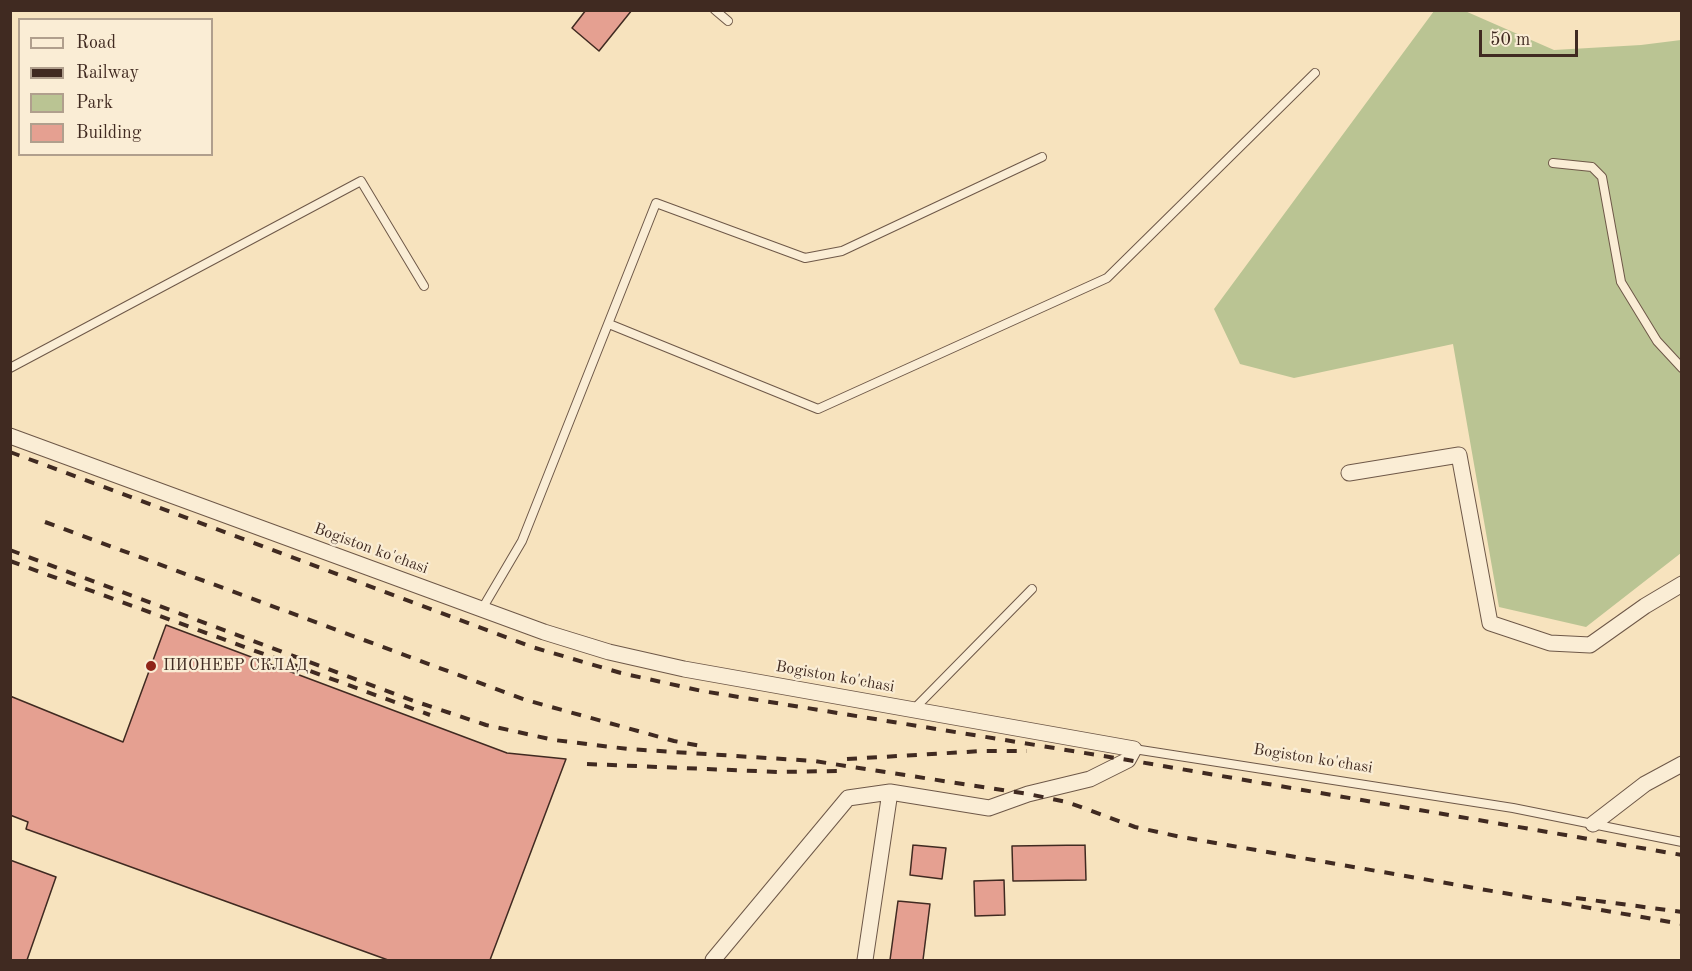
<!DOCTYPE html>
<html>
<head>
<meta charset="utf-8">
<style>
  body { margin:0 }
  #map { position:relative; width:1692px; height:971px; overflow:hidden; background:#f7e3be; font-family:"Old Standard TT",serif }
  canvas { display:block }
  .frame { position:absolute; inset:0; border:12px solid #402a21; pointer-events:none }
  .legend { position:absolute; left:18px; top:18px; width:195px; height:138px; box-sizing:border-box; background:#faedd5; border:2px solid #b09f8d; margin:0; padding:8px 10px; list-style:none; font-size:18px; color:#402a21 }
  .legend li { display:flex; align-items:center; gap:12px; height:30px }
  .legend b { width:30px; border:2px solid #b09f8d }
  .scale { position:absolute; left:1479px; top:30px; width:99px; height:27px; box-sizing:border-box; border:3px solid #402a21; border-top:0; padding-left:8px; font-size:18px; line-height:21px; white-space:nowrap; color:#402a21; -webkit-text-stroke:4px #faedd5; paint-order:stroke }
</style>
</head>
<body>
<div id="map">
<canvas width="1692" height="971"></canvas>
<div class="frame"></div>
<ul class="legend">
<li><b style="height:8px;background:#faedd5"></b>Road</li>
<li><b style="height:8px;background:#402a21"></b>Railway</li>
<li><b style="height:16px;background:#bac493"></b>Park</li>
<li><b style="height:16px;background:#e5a091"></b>Building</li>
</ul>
<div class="scale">50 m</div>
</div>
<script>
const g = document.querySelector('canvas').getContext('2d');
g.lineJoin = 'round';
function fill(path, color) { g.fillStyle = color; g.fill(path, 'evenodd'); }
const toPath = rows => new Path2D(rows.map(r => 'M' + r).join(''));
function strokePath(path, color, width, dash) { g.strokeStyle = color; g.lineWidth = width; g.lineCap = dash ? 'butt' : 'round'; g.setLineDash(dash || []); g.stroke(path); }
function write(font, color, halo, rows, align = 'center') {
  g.font = font + ' "Old Standard TT",serif'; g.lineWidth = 4.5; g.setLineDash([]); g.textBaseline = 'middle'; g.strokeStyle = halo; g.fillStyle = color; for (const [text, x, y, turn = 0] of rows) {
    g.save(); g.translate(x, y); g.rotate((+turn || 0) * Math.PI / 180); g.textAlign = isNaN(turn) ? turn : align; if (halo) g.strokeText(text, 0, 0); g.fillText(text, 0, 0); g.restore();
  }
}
fill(toPath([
  [1434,11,1465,11,1554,50,1641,45,1681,40,1681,553,1586,627,1499,607,1453,344,1294,378,1240,364,1214,309]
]), '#bac493');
const building = toPath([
  [586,10,632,10,599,51,572,28,586,10],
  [166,625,507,753,566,759,490,960,388,960,26,829,28,822,10,815,10,696,123,742,166,625],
  [913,845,946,848,942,879,910,875,913,845],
  [1085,845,1086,880,1013,881,1012,846,1085,845],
  [10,860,56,877,27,960,10,960,10,860],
  [1004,880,1005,915,975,916,974,881,1004,880],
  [898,901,930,904,923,960,890,960,898,901]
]);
fill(building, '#e5a091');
strokePath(building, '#402a21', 1.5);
const lane = toPath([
  [715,10,728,21],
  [1553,163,1592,167,1602,177,1621,282,1657,341,1682,368],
  [609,324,818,409,1107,278,1315,73],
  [10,368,361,181,424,286],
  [482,609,522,541,656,203,805,258,842,251,1042,157],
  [914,709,1032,589],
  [1134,749,1513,808,1682,842]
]);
const street = toPath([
  [10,436,544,632,609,652,684,669,1134,749,1128,760,1090,779,1028,794,989,808,890,792,848,798,713,960],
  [1349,473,1459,455,1490,623,1550,643,1590,645,1645,606,1682,584],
  [1593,824,1645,784,1682,764],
  [865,960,890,792]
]);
strokePath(lane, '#6e5848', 10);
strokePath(street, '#6e5848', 17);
strokePath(lane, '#faedd5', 8);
strokePath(street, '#faedd5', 15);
strokePath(toPath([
  [10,452,532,647,621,673,702,691,1128,760,1682,855],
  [45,522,526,700,674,741,706,747],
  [10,550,414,701,486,725,554,740,628,749,814,761,1028,794,1067,802,1135,827,1181,837,1682,924],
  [10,561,430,715],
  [847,759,983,751,1027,751],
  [587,764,779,772,839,771],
  [1576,898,1682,912]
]), '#402a21', 4, [10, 10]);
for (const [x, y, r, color] of [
  [151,666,6,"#8f2418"]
]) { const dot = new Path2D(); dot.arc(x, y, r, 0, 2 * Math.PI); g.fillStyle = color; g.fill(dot); strokePath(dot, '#faedd5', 2); }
write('16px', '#402a21', '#faedd5', [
  ["Bogiston ko'chasi",371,549,20],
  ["Bogiston ko'chasi",835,677,10],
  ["Bogiston ko'chasi",1313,759,9]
]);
write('16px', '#402a21', '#faedd5', [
  ["ПИОНЕЕР СКЛАД",163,666]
], 'left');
</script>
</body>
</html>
